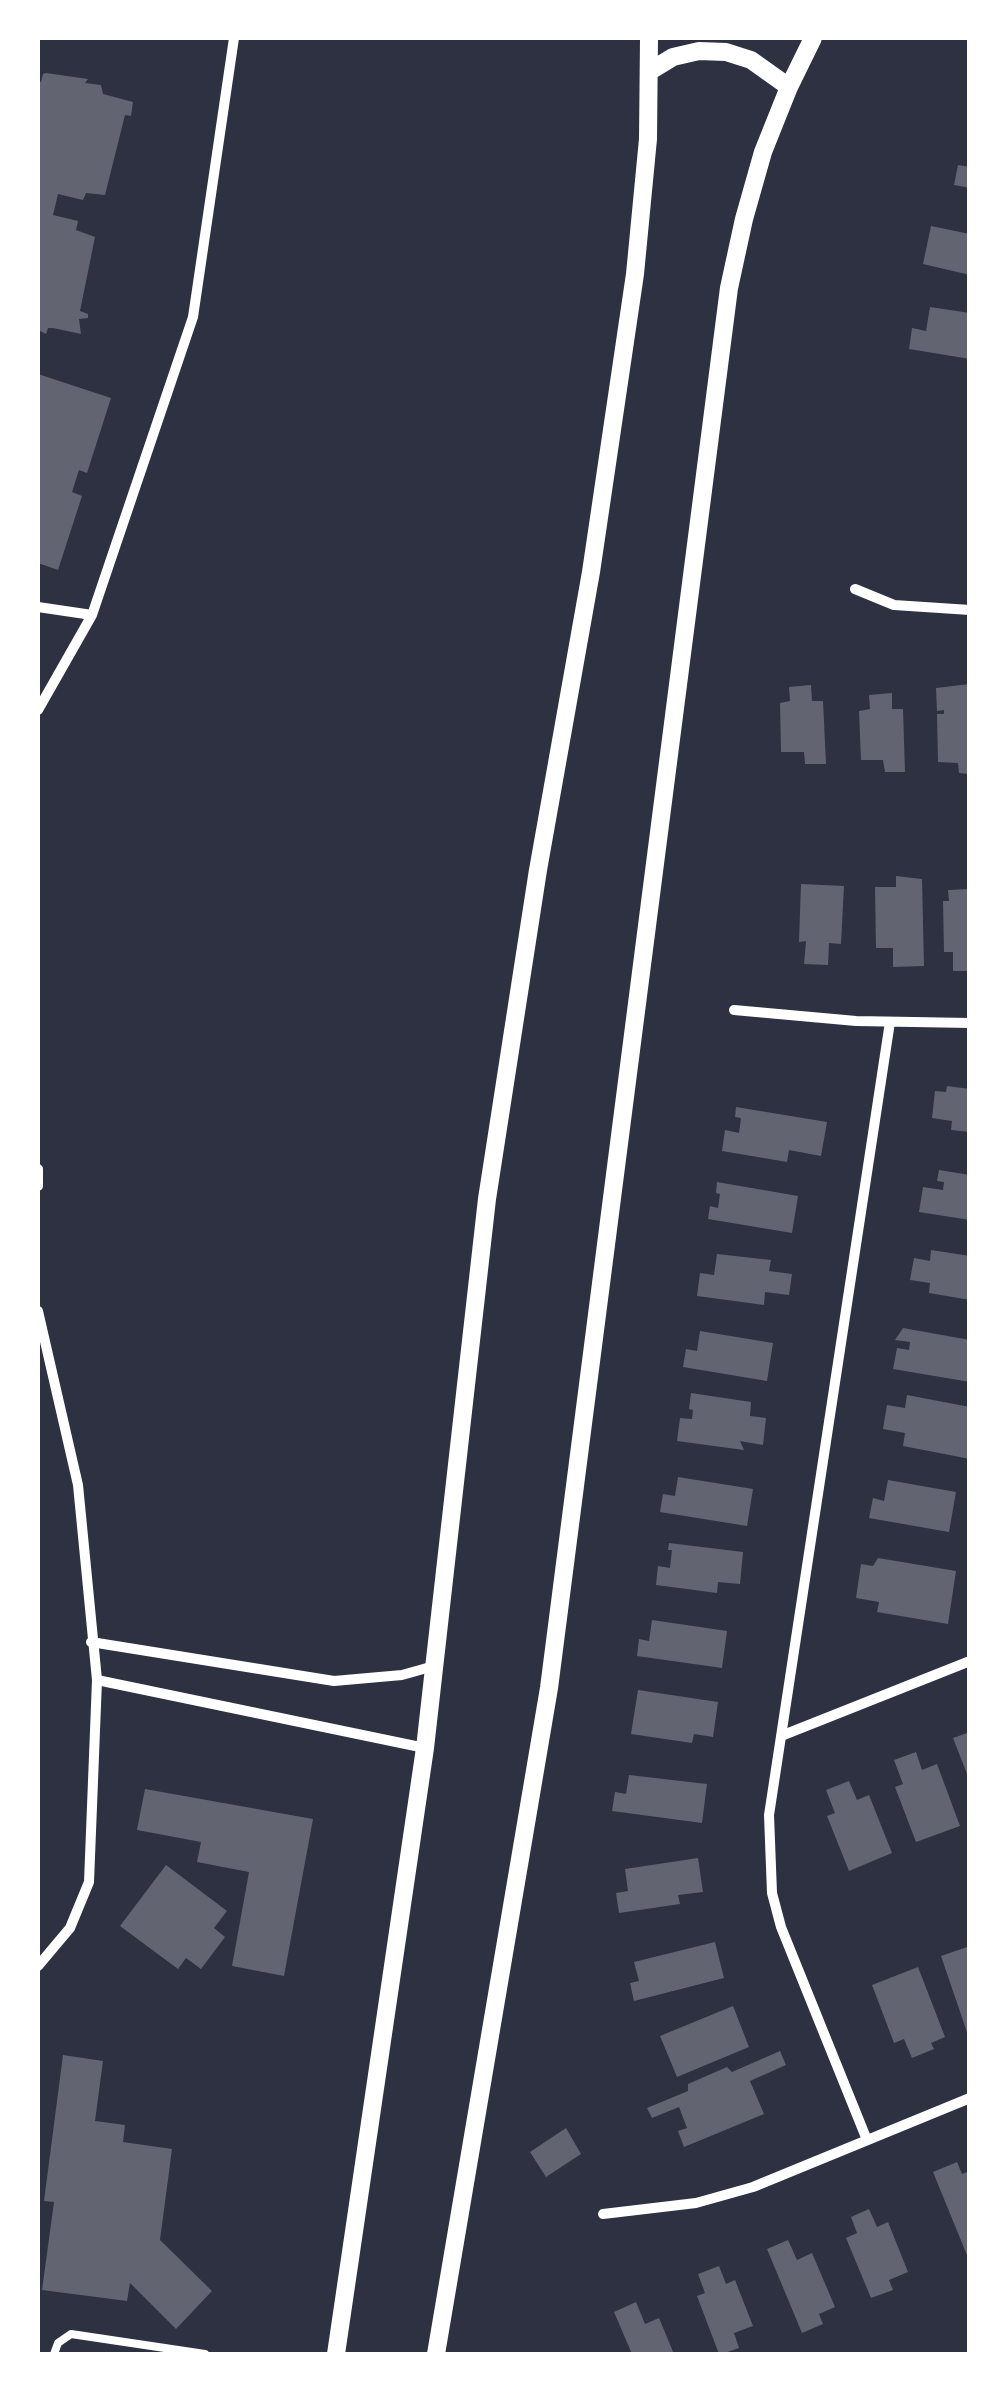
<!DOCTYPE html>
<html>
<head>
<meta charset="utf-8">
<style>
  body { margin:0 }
  #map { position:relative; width:1007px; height:2392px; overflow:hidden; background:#2d3142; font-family:Manrope,sans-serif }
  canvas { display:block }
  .frame { position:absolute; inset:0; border:40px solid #fff; pointer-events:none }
</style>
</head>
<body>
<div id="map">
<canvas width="1007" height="2392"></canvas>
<div class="frame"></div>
</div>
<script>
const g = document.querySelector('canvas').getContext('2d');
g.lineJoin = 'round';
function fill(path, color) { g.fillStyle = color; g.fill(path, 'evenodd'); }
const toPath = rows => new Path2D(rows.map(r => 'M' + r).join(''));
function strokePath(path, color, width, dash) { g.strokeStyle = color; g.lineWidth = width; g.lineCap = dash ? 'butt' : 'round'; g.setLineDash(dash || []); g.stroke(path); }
fill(toPath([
  [46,73,88,79,85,83,101,85,103,94,133,102,131,116,125,115,105,195,86,193,83,200,58,194,53,215,78,221,76,230,95,237,80,311,88,314,88,318,79,319,81,334,53,328,48,328,46,334,38,330,38,82,41,82,43,74],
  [958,165,970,167,970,188,954,185],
  [931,226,970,234,970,275,923,264],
  [930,307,970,313,970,359,909,349,912,328,926,331],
  [38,374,111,398,87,473,79,470,72,492,82,496,58,570,38,563],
  [970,684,970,774,959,773,958,763,938,762,937,714,944,714,944,710,937,711,936,688],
  [811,685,812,701,823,701,826,764,805,764,804,752,781,752,780,703,790,701,789,687],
  [892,693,892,709,903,709,905,772,885,772,883,760,861,760,859,711,870,709,869,695],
  [896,876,922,879,924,966,893,967,893,948,876,948,875,887,896,887],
  [801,884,844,886,841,944,829,943,828,965,804,964,806,941,799,942],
  [970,889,970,971,953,971,953,952,944,952,943,901,949,901,948,890],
  [947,1086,970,1089,970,1132,951,1130,952,1121,932,1118,935,1091,946,1092],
  [736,1107,827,1122,821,1156,789,1150,787,1162,722,1151,725,1130,739,1133,741,1118,735,1117],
  [939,1170,970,1175,970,1220,919,1212,923,1187,943,1190,944,1182,937,1181],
  [717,1182,798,1196,792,1233,708,1219,710,1206,718,1208,720,1194,716,1193],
  [931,1250,970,1256,970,1300,929,1293,930,1283,910,1280,914,1258,930,1261],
  [717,1254,771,1260,769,1271,792,1274,789,1295,765,1292,764,1305,697,1296,700,1273,714,1275],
  [903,1328,970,1340,970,1382,893,1369,897,1348,909,1350,910,1342,895,1340],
  [700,1331,773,1343,767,1381,683,1367,686,1349,697,1351],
  [691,1393,751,1402,750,1416,766,1418,763,1445,740,1441,744,1450,677,1441,680,1418,692,1419,693,1410,689,1409],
  [907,1395,970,1407,970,1459,903,1446,905,1433,883,1429,887,1405,905,1408],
  [678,1477,753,1489,747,1526,660,1512,663,1494,675,1496],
  [888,1480,956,1492,949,1532,869,1518,873,1498,884,1501],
  [669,1543,743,1552,740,1584,718,1582,717,1593,656,1585,658,1566,670,1568,672,1550,668,1550],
  [878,1558,956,1571,948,1624,877,1612,879,1602,856,1598,861,1564,873,1566],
  [652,1620,727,1631,722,1668,637,1656,639,1639,649,1641],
  [638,1690,718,1702,713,1737,694,1734,692,1743,631,1734],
  [970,1732,970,1779,969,1779,953,1738],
  [916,1752,922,1770,937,1764,960,1826,916,1842,895,1787,903,1784,894,1760],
  [629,1775,707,1784,702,1823,612,1811,615,1792,626,1794],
  [849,1781,857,1800,869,1795,892,1853,849,1871,827,1816,835,1813,826,1790],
  [145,1789,313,1819,284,1976,232,1966,249,1872,197,1862,201,1842,137,1830],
  [698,1858,703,1892,678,1895,680,1904,619,1913,616,1893,628,1891,625,1869],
  [166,1865,227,1911,214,1928,225,1937,201,1969,186,1958,178,1969,120,1926],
  [715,1942,724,1978,634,2001,630,1983,639,1981,634,1962],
  [970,1946,970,2038,969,2038,941,1956],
  [918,1967,945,2037,931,2043,934,2049,912,2058,904,2039,894,2043,872,1985],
  [733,2006,749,2047,677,2077,660,2036],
  [780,2051,786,2065,750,2081,764,2114,684,2147,678,2131,687,2128,679,2107,652,2118,647,2108,688,2091,688,2084,727,2067,732,2072],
  [63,2055,103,2061,95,2121,125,2125,123,2142,172,2149,160,2240,212,2291,176,2329,130,2283,127,2301,42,2290,54,2202,44,2201],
  [566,2128,581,2154,546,2177,530,2152],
  [957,2162,962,2174,970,2171,969,2260,933,2172],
  [869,2209,877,2227,888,2222,908,2272,889,2280,893,2290,871,2298,846,2238,857,2233,851,2217],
  [788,2240,797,2260,812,2253,835,2307,819,2314,823,2324,802,2333,767,2249],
  [719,2266,726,2284,735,2280,753,2326,734,2333,739,2348,722,2354,719,2354,697,2296,705,2293,698,2274],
  [636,2302,645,2324,659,2318,674,2354,632,2354,614,2312]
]), '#626471');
strokePath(toPath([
  [54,2354,58,2343,71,2334,205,2354]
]), '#fff', 8);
strokePath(toPath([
  [855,589,894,605,970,610],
  [38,607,92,615],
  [38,710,92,615,193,317,234,38],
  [734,1010,856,1021,970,1023],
  [38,1169,38,1186],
  [38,1311,78,1485,97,1680,89,1882,70,1928,38,1966],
  [91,1642,334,1681,402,1675,434,1666],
  [97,1680,425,1748],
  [781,1736,970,1661],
  [867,2140,781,1927,772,1893,769,1815,890,1022],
  [603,2214,696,2203,753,2187,970,2098]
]), '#fff', 10);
strokePath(toPath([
  [650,71,673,57,699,51,726,52,751,60,789,87],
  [336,2354,425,1748,487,1199,538,870,591,572,635,274,648,139,649,38],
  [436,2354,549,1688,729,288,744,219,763,152,789,87,813,38]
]), '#fff', 18);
</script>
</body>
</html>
